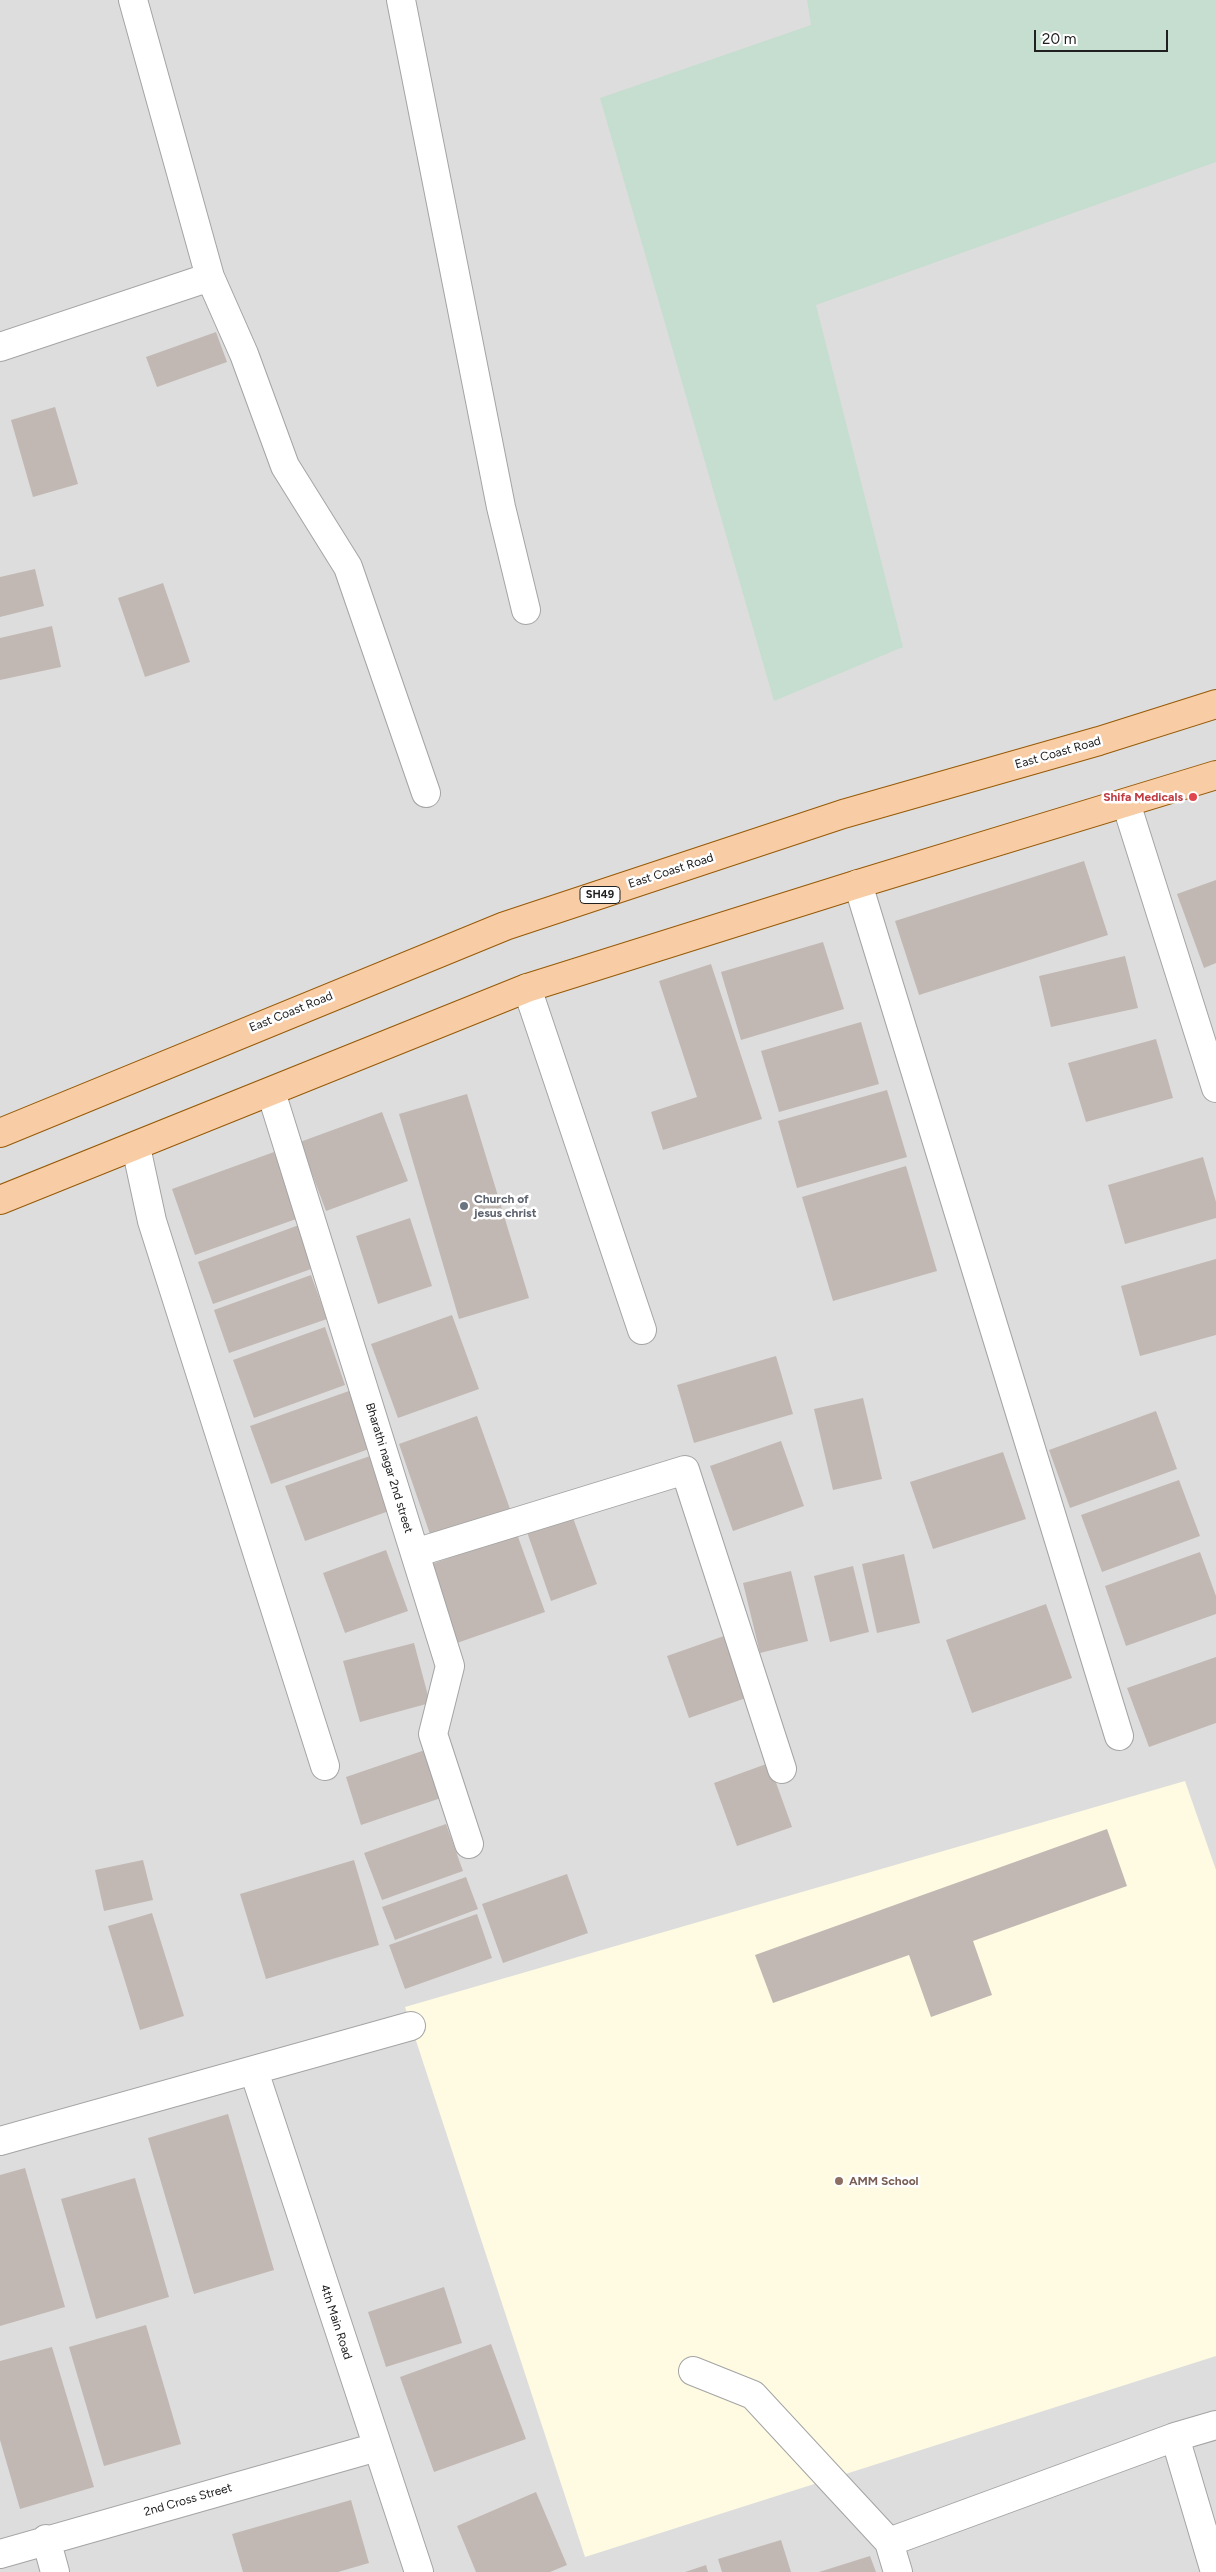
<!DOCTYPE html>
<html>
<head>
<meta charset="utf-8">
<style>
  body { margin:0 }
  #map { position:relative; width:1216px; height:2572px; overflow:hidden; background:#f0ece7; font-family:Figtree,sans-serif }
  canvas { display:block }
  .scale { position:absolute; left:1034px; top:30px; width:134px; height:22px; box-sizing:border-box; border:2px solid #202020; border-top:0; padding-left:6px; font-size:15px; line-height:18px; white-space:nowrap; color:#202020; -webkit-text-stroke:4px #fff; paint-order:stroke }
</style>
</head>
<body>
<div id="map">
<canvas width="1216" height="2572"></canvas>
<div class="scale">20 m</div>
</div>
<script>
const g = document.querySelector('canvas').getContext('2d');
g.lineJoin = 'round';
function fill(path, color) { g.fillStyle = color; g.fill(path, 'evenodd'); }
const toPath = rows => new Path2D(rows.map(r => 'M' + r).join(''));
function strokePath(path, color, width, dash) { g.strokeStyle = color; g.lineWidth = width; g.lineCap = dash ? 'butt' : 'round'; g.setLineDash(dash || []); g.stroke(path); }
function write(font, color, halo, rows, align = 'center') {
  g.font = font + ' Figtree,sans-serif'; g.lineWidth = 5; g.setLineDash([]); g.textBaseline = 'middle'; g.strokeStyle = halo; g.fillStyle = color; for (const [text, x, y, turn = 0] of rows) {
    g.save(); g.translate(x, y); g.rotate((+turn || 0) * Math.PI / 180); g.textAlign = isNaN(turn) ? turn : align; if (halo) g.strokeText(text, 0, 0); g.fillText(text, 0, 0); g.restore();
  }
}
fill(toPath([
  [0,0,1216,0,1216,2572,0,2572]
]), '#dedddd');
fill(toPath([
  [1185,1781,1216,1870,1216,2356,585,2557,405,2007]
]), '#fefbe2');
fill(toPath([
  [807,0,1216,0,1216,162,816,305,903,647,774,701,600,98,811,25]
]), '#c5ded0');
fill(toPath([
  [216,332,227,362,157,387,146,357],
  [55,407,78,484,33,497,11,420],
  [35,569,44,606,0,617,0,577],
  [163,583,190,662,145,677,118,598],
  [52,626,61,667,0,680,0,638],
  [1084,861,1108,935,919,995,895,921],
  [1216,880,1216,963,1204,968,1177,894],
  [823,942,844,1009,741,1040,721,972],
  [1125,956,1138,1008,1051,1027,1039,976],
  [711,964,762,1119,663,1150,651,1112,697,1097,659,981],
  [861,1022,879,1084,779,1112,761,1051],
  [1156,1039,1173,1098,1086,1122,1068,1063],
  [887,1090,907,1157,797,1188,778,1121],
  [467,1094,529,1298,459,1319,399,1114],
  [382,1112,408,1181,326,1211,300,1142],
  [274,1152,299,1218,195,1255,172,1189],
  [1203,1157,1216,1202,1216,1218,1125,1244,1108,1185],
  [906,1166,937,1271,833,1301,802,1197],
  [410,1218,432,1286,378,1304,356,1236],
  [299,1225,314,1268,213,1304,198,1262],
  [1216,1259,1216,1335,1140,1356,1121,1286],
  [311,1275,327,1319,229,1353,214,1310],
  [452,1315,479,1389,398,1418,371,1344],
  [325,1327,345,1385,254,1418,233,1360],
  [776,1356,793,1414,694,1443,677,1385],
  [349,1391,369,1449,271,1484,250,1426],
  [863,1398,882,1479,833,1490,814,1409],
  [1156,1411,1177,1469,1070,1508,1049,1450],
  [477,1416,510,1509,431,1537,399,1444],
  [781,1441,804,1506,733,1531,710,1466],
  [1003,1452,1026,1519,933,1549,910,1482],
  [370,1456,389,1511,305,1541,285,1486],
  [1179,1480,1200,1536,1102,1572,1081,1515],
  [572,1515,597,1584,551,1601,527,1532],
  [517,1534,545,1612,457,1643,429,1565],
  [386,1550,408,1611,345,1633,323,1573],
  [1200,1552,1216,1596,1216,1614,1126,1646,1105,1586],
  [904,1554,920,1623,877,1633,862,1564],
  [853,1566,869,1632,830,1642,814,1576],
  [791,1571,808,1641,760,1653,743,1583],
  [1046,1604,1072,1678,972,1713,946,1640],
  [724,1636,746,1698,689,1718,667,1656],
  [414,1643,430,1703,360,1722,343,1661],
  [1216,1657,1216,1723,1149,1747,1127,1688],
  [425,1750,441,1798,361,1825,346,1777],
  [769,1763,792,1827,737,1846,714,1783],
  [446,1824,463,1871,382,1900,364,1853],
  [1107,1829,1127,1886,973,1941,992,1995,931,2017,909,1955,773,2003,755,1955],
  [143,1860,153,1900,104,1911,95,1870],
  [354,1860,379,1945,266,1979,240,1894],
  [567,1874,588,1933,503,1963,482,1904],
  [466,1877,478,1909,395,1940,382,1907],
  [152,1913,184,2016,140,2030,108,1926],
  [477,1914,492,1958,405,1989,389,1945],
  [228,2114,274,2270,194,2294,148,2138],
  [25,2168,65,2307,0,2326,0,2175],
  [135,2178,169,2297,96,2319,61,2199],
  [444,2287,462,2343,386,2367,368,2312],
  [146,2325,181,2444,104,2466,69,2347],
  [491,2344,526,2439,434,2472,400,2377],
  [52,2347,94,2487,20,2509,0,2440,0,2361],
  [536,2492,567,2565,550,2572,476,2572,457,2526],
  [351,2500,369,2563,338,2572,243,2572,232,2534],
  [781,2540,791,2572,722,2572,718,2559],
  [870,2556,876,2572,819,2572],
  [706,2565,708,2572,685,2572]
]), '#c1b8b3');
const street = toPath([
  [133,0,210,277,244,354,285,466,348,567,426,793],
  [401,0,501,507,526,610],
  [0,347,210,277],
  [1126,803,1216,1088],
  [858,884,1119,1736],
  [527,988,642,1330],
  [271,1092,450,1666,433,1734,469,1844],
  [136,1147,152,1221,325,1766],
  [415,1553,685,1470,782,1769],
  [254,2071,419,2572],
  [0,2141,411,2026],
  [693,2371,753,2395,889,2542,898,2572],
  [1175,2437,1215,2572],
  [46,2539,55,2572],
  [889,2542,1175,2437,1216,2425],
  [0,2554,377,2447]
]);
const primary = toPath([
  [0,1133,505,926,843,814,1099,741,1216,704],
  [0,1200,527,988,858,884,1216,775]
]);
strokePath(street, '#a4a4a4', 30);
strokePath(primary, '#965906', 30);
strokePath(street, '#fff', 28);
strokePath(primary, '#f8cca4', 28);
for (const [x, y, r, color] of [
  [1193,797,5,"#e0444e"],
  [464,1206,5,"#6b7280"],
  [839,2181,5,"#8d6e63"]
]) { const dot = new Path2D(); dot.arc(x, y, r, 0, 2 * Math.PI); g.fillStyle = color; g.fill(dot); strokePath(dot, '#fff', 2); }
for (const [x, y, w] of [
  [600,895,40]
]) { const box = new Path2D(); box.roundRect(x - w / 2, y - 8.5, w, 17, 4); g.fillStyle = '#fff'; g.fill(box); strokePath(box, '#202020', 1); }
write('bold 11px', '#202020', null, [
  ["SH49",600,895]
]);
write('12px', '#202020', '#fff', [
  ["East Coast Road",1058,753,-16],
  ["East Coast Road",671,871,-18],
  ["East Coast Road",291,1012,-22],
  ["Bharathi nagar 2nd street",389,1468,73],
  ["4th Main Road",336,2322,72],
  ["2nd Cross Street",188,2500,-16]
]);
write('bold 12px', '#be3a42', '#fff', [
  ["Shifa Medicals",1183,797]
], 'right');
write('bold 12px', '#5b616d', '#fff', [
  ["Church of",474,1199],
  ["jesus christ",474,1213]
], 'left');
write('bold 12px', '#785e54', '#fff', [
  ["AMM School",849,2181]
], 'left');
</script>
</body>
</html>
